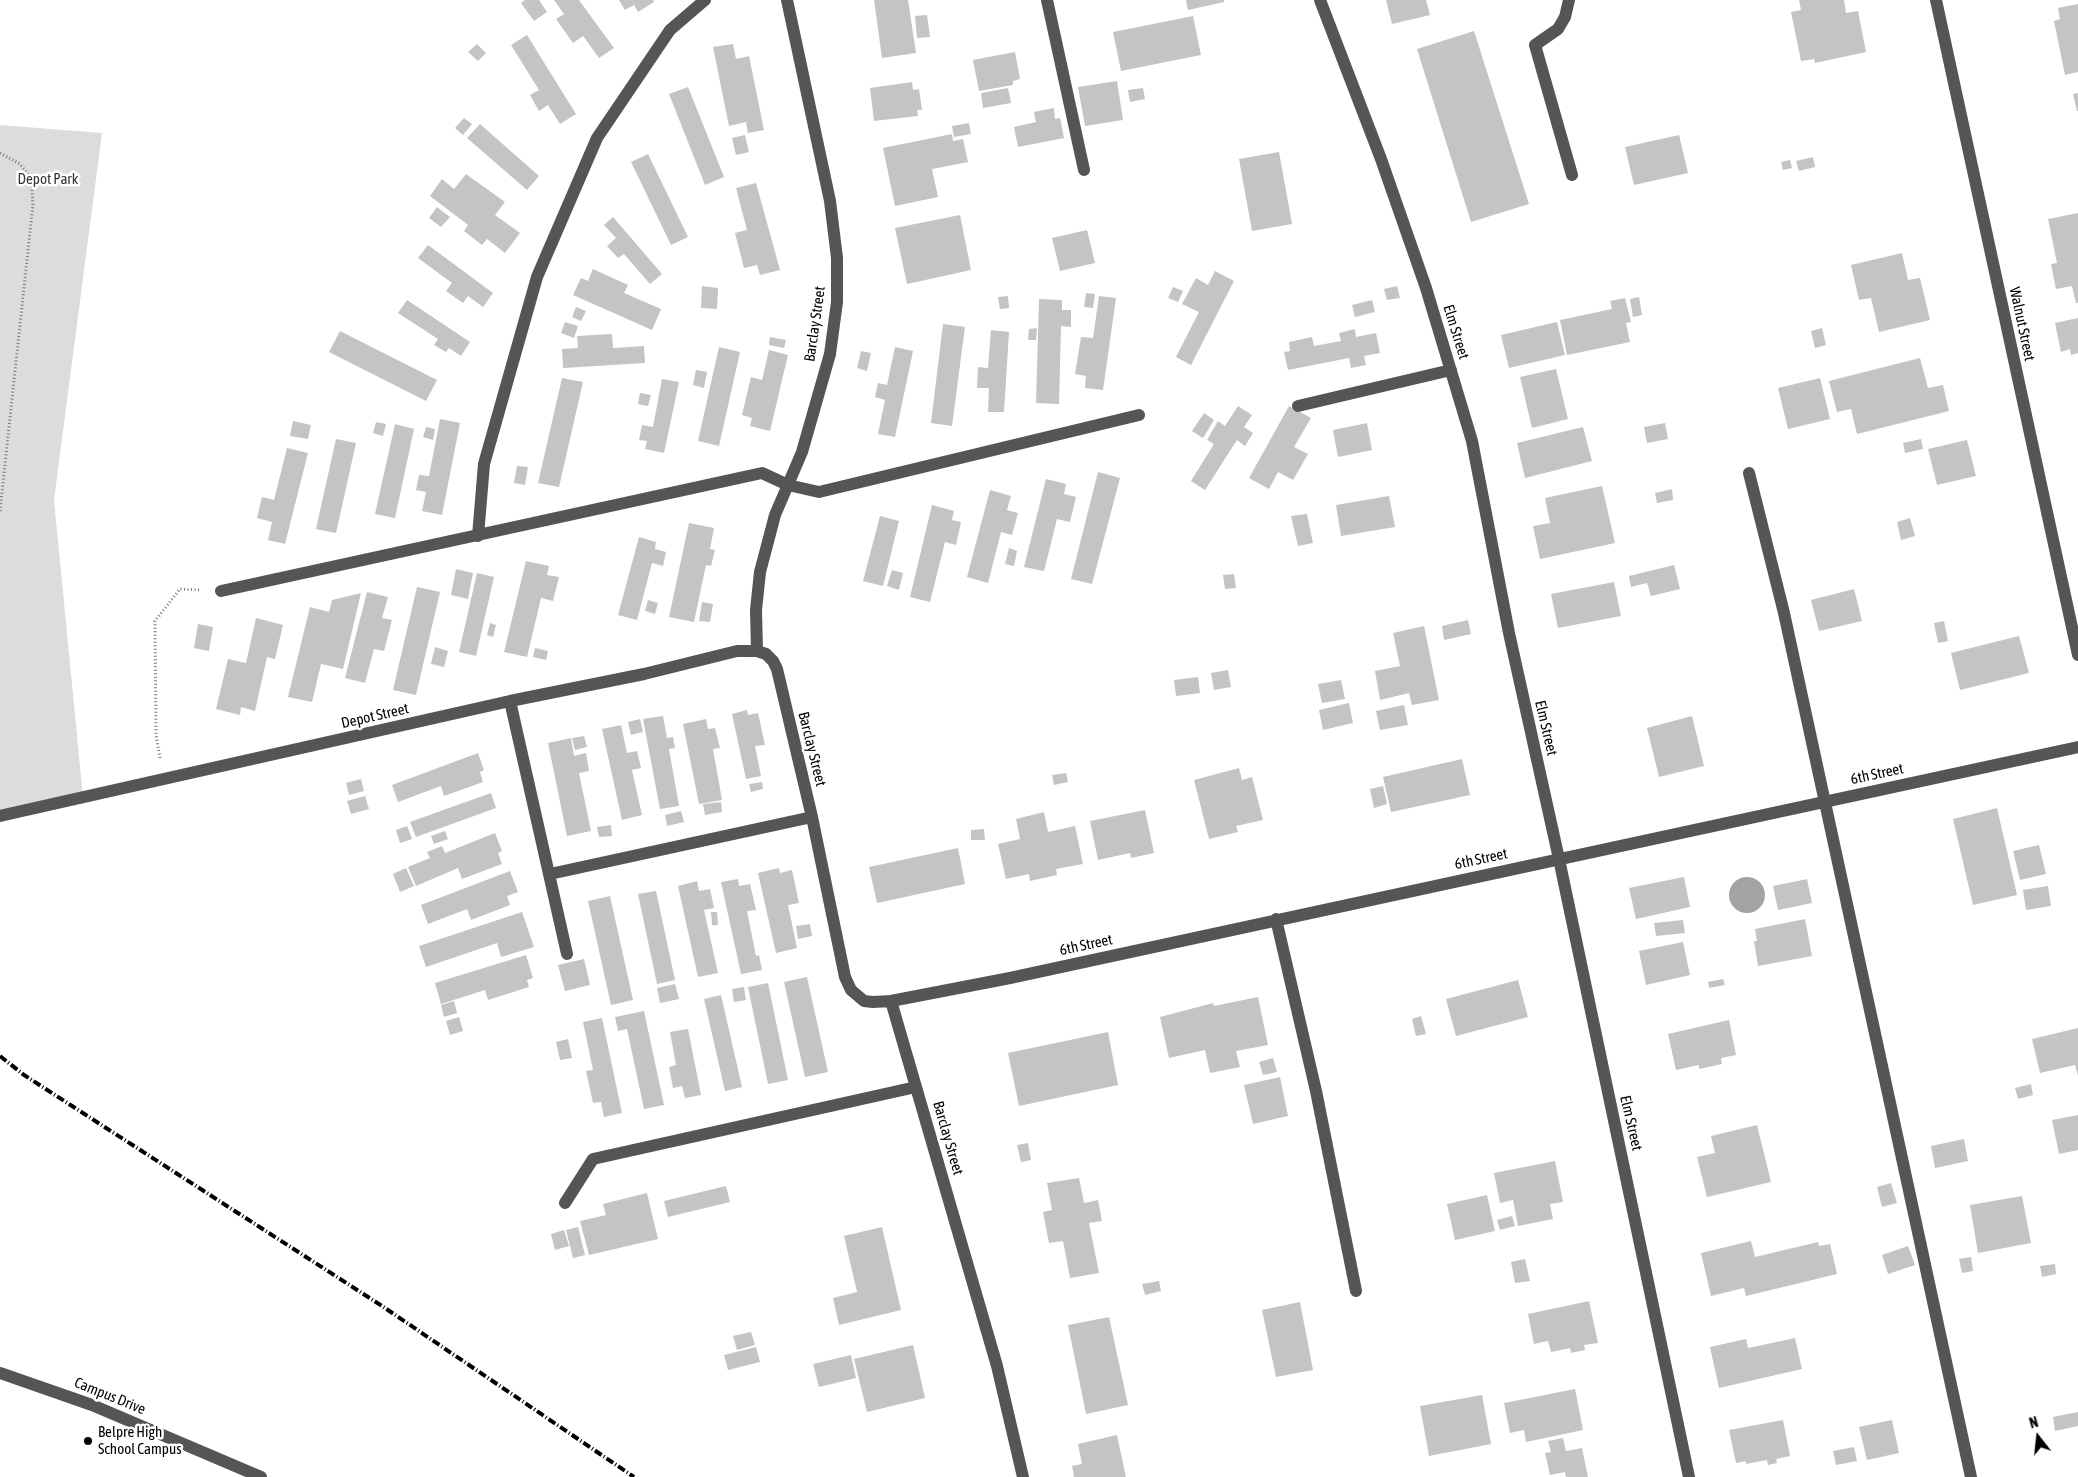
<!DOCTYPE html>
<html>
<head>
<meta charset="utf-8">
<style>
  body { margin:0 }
  #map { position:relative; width:2078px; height:1477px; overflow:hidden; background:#fff; font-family:"Asap Condensed",sans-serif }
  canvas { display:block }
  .north { position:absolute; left:2013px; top:1412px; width:50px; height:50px; -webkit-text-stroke:4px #fff; paint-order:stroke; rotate:344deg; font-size:14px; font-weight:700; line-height:20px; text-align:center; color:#000 }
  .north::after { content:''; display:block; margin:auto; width:18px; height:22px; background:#000; clip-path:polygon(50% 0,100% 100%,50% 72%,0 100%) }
</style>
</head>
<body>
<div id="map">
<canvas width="2078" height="1477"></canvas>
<div class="north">N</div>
</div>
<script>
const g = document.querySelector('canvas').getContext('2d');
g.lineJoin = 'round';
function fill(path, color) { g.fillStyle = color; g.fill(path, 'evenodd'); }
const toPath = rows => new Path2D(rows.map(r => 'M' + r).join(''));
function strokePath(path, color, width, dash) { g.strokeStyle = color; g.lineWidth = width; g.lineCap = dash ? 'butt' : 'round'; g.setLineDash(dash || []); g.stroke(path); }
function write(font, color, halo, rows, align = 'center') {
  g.font = font + ' "Asap Condensed",sans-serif'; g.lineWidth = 5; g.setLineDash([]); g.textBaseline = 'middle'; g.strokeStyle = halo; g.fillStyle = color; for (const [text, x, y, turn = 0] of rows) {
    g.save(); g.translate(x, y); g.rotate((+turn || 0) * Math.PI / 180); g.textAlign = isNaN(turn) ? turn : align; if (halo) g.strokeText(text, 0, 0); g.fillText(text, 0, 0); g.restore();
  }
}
fill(toPath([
  [0,125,102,133,54,500,83,797,0,816]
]), '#dcdcdc');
fill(toPath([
  '1729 895a18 18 0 1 1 36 0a18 18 0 1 1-36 0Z'
]), '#a3a3a3');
fill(toPath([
  [525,0,539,0,547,12,534,21,521,3],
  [554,0,579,0,614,48,599,58,583,36,573,43,556,19,564,14],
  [619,0,653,0,654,2,638,12,634,5,625,10],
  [874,0,908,0,916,53,882,58],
  [1186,0,1224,0,1224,2,1188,10],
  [1386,0,1426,0,1430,15,1392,24],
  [1799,0,1844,0,1846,13,1858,11,1866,52,1815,63,1814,59,1801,61,1791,12,1801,10],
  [2078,4,2078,72,2065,75,2054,21,2060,19,2058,8],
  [927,15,930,37,917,38,915,16],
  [1193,16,1201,55,1121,71,1113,32],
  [1474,31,1529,204,1471,222,1417,49],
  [527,35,576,114,560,124,548,105,539,111,530,95,539,90,511,45],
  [477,44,486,53,478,61,468,52],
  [733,44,736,59,749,56,764,130,748,133,746,122,729,126,713,47],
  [1015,52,1020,79,1013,81,1013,85,979,91,973,60],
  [1117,81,1123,120,1085,126,1078,87],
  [912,82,913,90,919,89,922,110,917,110,918,116,874,121,870,88],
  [688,87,724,177,705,185,669,94],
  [1008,88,1011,103,983,108,981,93],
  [1143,88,1145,99,1130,102,1128,90],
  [2078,93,2078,111,2077,111,2073,94],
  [1054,108,1055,119,1060,118,1064,138,1018,147,1014,127,1036,122,1034,112],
  [464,118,472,124,463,135,455,128],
  [969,123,971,134,954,137,952,126],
  [480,124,539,176,527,190,467,138],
  [952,134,953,141,963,139,968,162,932,169,938,197,895,206,883,148],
  [745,135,749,152,736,155,732,138],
  [1679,135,1688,173,1634,185,1625,147],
  [1279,152,1292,224,1252,231,1239,159],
  [648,154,688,237,671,245,631,162],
  [1813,157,1815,167,1799,171,1796,161],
  [1790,160,1792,168,1783,170,1781,162],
  [466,174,505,202,495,215,520,233,505,253,487,239,482,245,464,231,468,225,430,196,442,179,454,189],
  [756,183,780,270,760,275,757,265,744,268,735,233,747,230,736,188],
  [437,207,450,217,441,227,429,218],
  [2078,213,2078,303,2076,303,2072,286,2056,289,2051,264,2057,263,2048,219],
  [960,215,971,270,907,284,895,228],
  [613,217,662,274,650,284,624,254,618,258,607,246,616,238,604,225],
  [1087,230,1095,263,1060,271,1052,238],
  [428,245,493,293,483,307,468,296,463,303,446,291,452,283,418,258],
  [1902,253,1908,280,1920,278,1930,320,1879,332,1871,298,1859,300,1851,265],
  [593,269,628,285,624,293,661,309,652,330,573,295,581,278,588,281],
  [1215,271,1234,281,1191,365,1176,357,1199,312,1182,304,1196,278,1208,285],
  [702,286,718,288,717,309,701,308],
  [1397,286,1400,298,1387,300,1384,289],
  [1173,287,1183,291,1178,302,1168,298],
  [1086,293,1095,294,1093,308,1084,307],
  [1008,296,1009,308,1000,309,998,297],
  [1099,296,1116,298,1103,390,1085,388,1086,376,1075,374,1081,337,1093,338],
  [1639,297,1642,315,1633,317,1630,299],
  [1625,298,1631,322,1626,323,1630,342,1567,355,1560,320,1612,309,1610,301],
  [1039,299,1062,300,1062,310,1071,310,1071,327,1061,326,1059,404,1036,403],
  [407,300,470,342,461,356,449,348,446,352,434,345,438,339,398,313],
  [1372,300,1375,312,1355,317,1352,305],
  [576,307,586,311,581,321,572,317],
  [2078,318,2078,353,2071,355,2070,349,2061,352,2055,323],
  [565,322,578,326,574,338,561,333],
  [1557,322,1565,355,1509,368,1501,335],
  [943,324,965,327,952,426,931,423],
  [1037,328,1036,340,1028,340,1029,329],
  [1822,328,1826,345,1815,348,1811,331],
  [1355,329,1356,337,1376,333,1380,353,1364,356,1366,365,1351,368,1349,358,1288,370,1284,352,1290,351,1289,342,1312,337,1314,346,1341,341,1339,333],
  [991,330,1009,332,1004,412,988,412,989,388,977,388,978,367,988,368],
  [340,331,437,380,426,401,329,352],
  [612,334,613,348,644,346,645,363,563,368,562,349,578,348,577,336],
  [770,337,786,340,784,348,769,345],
  [719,347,740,352,719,446,698,441],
  [895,347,913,351,895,437,878,434,885,400,875,397,878,383,887,385],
  [769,350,788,355,770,431,750,426,752,418,742,415,751,377,762,380],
  [861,351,871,353,867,371,857,368],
  [1920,358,1928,388,1943,385,1949,411,1857,434,1851,409,1837,412,1829,381],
  [1556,369,1568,419,1532,428,1520,377],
  [696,370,707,372,704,388,693,385],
  [562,378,583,382,559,487,538,483],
  [1820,378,1830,419,1788,429,1778,388],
  [662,379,679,382,664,453,645,449,647,441,639,440,642,425,653,427],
  [640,393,651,395,648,406,638,404],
  [1238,406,1252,415,1244,427,1253,433,1245,446,1237,440,1205,490,1191,481,1214,444,1207,440,1218,421,1225,426],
  [1289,406,1311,418,1294,447,1308,454,1293,480,1278,472,1269,489,1249,478],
  [1204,413,1214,420,1203,438,1192,431],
  [440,419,460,423,442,515,422,511,426,492,416,490,419,475,429,476],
  [293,421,311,425,308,439,290,436],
  [376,422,386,424,383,436,373,433],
  [1367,423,1372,450,1338,457,1333,430],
  [1665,423,1668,439,1647,443,1644,427],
  [395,424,414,429,395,518,375,514],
  [426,427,435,429,433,440,423,437],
  [1583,427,1592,461,1525,478,1517,443],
  [336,439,356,443,336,533,316,529],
  [1921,439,1923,449,1905,453,1903,443],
  [1967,440,1976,476,1937,485,1928,449],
  [287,448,308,453,285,544,268,540,272,522,257,518,262,497,274,500],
  [517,466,528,467,525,485,514,483],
  [1098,472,1120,478,1092,584,1071,579],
  [1046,479,1066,484,1064,494,1076,497,1070,522,1057,519,1044,571,1024,567],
  [1602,486,1615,543,1540,559,1533,526,1550,523,1545,498],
  [1672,489,1673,500,1657,503,1655,493],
  [990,490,1011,496,1007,510,1018,513,1012,535,1001,532,988,583,967,577],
  [1389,496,1395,527,1341,536,1336,505],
  [932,505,954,511,952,520,961,522,956,545,945,542,930,602,910,597],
  [1307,514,1313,543,1298,546,1291,516],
  [880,516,899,521,883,586,863,581],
  [1910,518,1915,536,1901,540,1897,522],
  [689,523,714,528,710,549,715,550,711,566,706,565,694,622,669,617],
  [639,537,656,542,655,549,666,552,663,566,652,563,637,620,618,615],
  [1009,548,1017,551,1014,566,1005,564],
  [526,561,549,566,547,575,559,577,553,601,541,598,527,657,504,652],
  [1674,565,1680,589,1651,596,1647,583,1631,587,1629,576],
  [456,569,473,573,468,599,451,595],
  [892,570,903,573,899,590,887,586],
  [477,573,494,577,476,656,459,652],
  [1234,574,1236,588,1225,589,1223,575],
  [1614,582,1621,616,1558,628,1551,594],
  [417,587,440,592,416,695,393,690],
  [1854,589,1862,621,1819,631,1811,600],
  [367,592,388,597,382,618,392,620,384,651,374,649,365,683,345,678],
  [361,593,343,669,321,664,312,702,288,697,310,607,329,612,332,600],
  [648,600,658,603,655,614,645,611],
  [702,602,713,604,710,622,699,621],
  [256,618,283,625,275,659,267,657,255,711,241,707,240,715,216,709,228,659,246,663],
  [1468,620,1471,634,1444,640,1442,626],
  [1944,621,1948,641,1938,643,1934,623],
  [490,623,496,625,493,637,487,635],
  [198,624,213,627,209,651,194,648],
  [1424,626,1439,700,1412,705,1409,693,1380,700,1375,671,1400,666,1393,633],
  [2019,636,2029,673,1960,690,1951,653],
  [435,647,448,651,444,667,431,664],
  [535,648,548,651,546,660,533,657],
  [1228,670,1231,687,1214,690,1211,673],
  [1198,677,1200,693,1176,696,1174,680],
  [1341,680,1345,699,1322,703,1318,684],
  [1349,703,1353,723,1323,730,1319,710],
  [1404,705,1408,725,1380,730,1376,711],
  [747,710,748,715,758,713,765,745,755,746,761,776,746,779,732,714],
  [663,716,667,738,673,737,675,748,669,749,679,806,660,809,643,719],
  [1692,716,1704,766,1659,777,1647,728],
  [640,719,643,732,631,735,628,722],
  [706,719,708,729,715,728,720,748,713,749,722,800,699,804,683,724],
  [621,725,627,753,637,751,641,768,632,770,642,815,622,820,602,729],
  [584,736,587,747,575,750,572,738],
  [571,738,574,756,586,753,589,771,579,773,591,831,567,836,548,743],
  [478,753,484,770,480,772,483,782,444,796,441,786,398,802,392,785],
  [1462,759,1470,795,1391,812,1383,777],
  [1239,768,1242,780,1252,777,1263,820,1236,826,1238,832,1209,839,1194,780],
  [1066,773,1068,782,1054,785,1052,775],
  [361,779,364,791,349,795,346,783],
  [762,782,763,789,751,792,749,784],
  [1383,786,1387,804,1374,808,1370,789],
  [491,793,496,808,416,837,410,822],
  [365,796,369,809,351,814,347,801],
  [721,802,722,812,705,815,703,804],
  [1997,808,2017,895,1973,905,1953,819],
  [1145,810,1154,853,1131,858,1130,853,1098,860,1090,821],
  [681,811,684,822,667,826,665,815],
  [1044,812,1048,832,1075,826,1083,864,1056,869,1057,875,1030,881,1029,874,1006,879,998,844,1020,839,1016,819],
  [611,825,612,836,599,837,597,827],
  [407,826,412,839,400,843,396,830],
  [984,829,985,840,971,840,971,830],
  [445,831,448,839,434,844,431,836],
  [495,833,502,851,498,853,502,864,462,879,458,868,416,886,408,867,430,858,427,852,442,846,445,853],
  [2039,845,2046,874,2020,880,2013,851],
  [958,848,965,884,877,903,869,867],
  [406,868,414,886,400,892,393,874],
  [779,868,780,873,792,870,799,903,788,905,797,948,776,953,758,873],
  [510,871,518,892,507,896,510,905,471,920,467,909,428,924,421,905],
  [1684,877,1690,907,1636,919,1629,888],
  [738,879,739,886,750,884,756,910,747,911,756,956,759,955,762,970,741,974,721,882],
  [1807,879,1812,903,1778,910,1773,886],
  [697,881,699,891,710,889,714,908,704,910,718,973,698,977,678,886],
  [2048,886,2051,906,2026,910,2023,890],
  [656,891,675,980,657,984,638,894],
  [610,896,633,1000,611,1005,588,901],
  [522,912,534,947,501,957,497,943,426,967,419,946],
  [711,912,717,912,718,925,712,925],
  [1805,919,1812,956,1758,966,1754,941,1757,941,1755,929],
  [1683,920,1685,933,1656,936,1654,923],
  [810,924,812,936,798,939,796,926],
  [1683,942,1690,975,1646,985,1639,951],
  [526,955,533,978,527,980,529,987,488,1000,485,990,441,1004,435,983],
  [584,959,590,985,565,991,558,965],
  [807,977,828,1072,805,1077,784,982],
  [1723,979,1725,985,1709,988,1708,982],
  [1518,980,1528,1017,1456,1036,1446,999],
  [768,983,788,1080,768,1084,748,987],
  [675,984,679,999,660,1003,657,988],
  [744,987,746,1000,734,1002,732,989],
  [721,995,742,1087,725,1091,704,999],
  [1258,997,1268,1045,1236,1051,1240,1067,1210,1073,1205,1050,1169,1058,1160,1017,1213,1003,1214,1006],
  [454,1001,457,1013,444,1017,441,1005],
  [644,1011,664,1105,644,1109,627,1029,618,1031,615,1017],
  [1421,1016,1426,1034,1416,1036,1412,1019],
  [459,1017,463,1031,450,1035,446,1021],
  [602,1018,622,1113,604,1117,601,1102,593,1103,586,1071,593,1070,583,1022],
  [1729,1020,1736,1055,1721,1058,1722,1064,1699,1069,1699,1065,1676,1070,1668,1034],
  [2078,1028,2078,1076,2075,1065,2040,1073,2032,1039],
  [688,1029,701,1095,685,1098,682,1086,673,1088,669,1067,676,1065,670,1032],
  [1108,1032,1118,1085,1019,1106,1008,1053],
  [568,1039,572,1058,560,1060,556,1042],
  [1273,1058,1277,1072,1263,1075,1259,1062],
  [1280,1077,1288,1116,1253,1124,1244,1085],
  [2031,1084,2033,1095,2018,1099,2015,1088],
  [2078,1115,2078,1150,2059,1154,2052,1120],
  [1757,1125,1771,1182,1707,1197,1697,1157,1715,1153,1711,1136],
  [1964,1139,1968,1161,1935,1168,1931,1146],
  [1028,1143,1031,1160,1021,1162,1017,1145],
  [1555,1161,1563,1202,1550,1204,1553,1219,1518,1226,1513,1200,1500,1203,1494,1173],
  [1079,1178,1084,1203,1098,1200,1102,1221,1089,1223,1099,1273,1070,1278,1063,1241,1049,1243,1043,1212,1052,1210,1047,1183],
  [1891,1183,1897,1203,1882,1207,1877,1187],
  [726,1186,730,1202,668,1217,664,1201],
  [647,1193,658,1239,589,1255,580,1221,606,1215,603,1204],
  [1487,1195,1495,1231,1455,1240,1447,1204],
  [2022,1196,2031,1243,1978,1253,1970,1205],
  [1512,1216,1515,1226,1500,1230,1497,1220],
  [578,1227,585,1255,573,1258,566,1230],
  [882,1227,901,1310,839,1325,833,1298,857,1292,844,1236],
  [564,1230,569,1246,555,1250,551,1234],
  [1751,1241,1755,1257,1818,1242,1819,1246,1830,1244,1837,1274,1746,1296,1744,1288,1711,1296,1701,1253],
  [1908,1246,1915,1265,1888,1274,1882,1255],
  [1971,1257,1973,1271,1962,1273,1959,1259],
  [1525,1259,1530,1281,1515,1283,1511,1262],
  [2055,1264,2056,1274,2042,1277,2040,1266],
  [1159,1281,1161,1291,1145,1295,1142,1284],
  [1589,1301,1598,1343,1584,1345,1585,1350,1571,1353,1570,1348,1551,1352,1548,1341,1534,1344,1528,1314],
  [1300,1302,1313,1370,1276,1377,1262,1310],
  [1109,1317,1128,1405,1086,1414,1068,1325],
  [751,1332,755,1345,737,1350,733,1336],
  [1795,1338,1802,1369,1719,1388,1710,1347,1746,1339,1748,1348],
  [913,1345,925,1398,867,1412,854,1359],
  [756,1347,760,1362,728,1370,724,1355],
  [851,1355,856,1378,819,1387,813,1364],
  [1575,1389,1583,1430,1526,1442,1524,1430,1510,1433,1504,1403],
  [1482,1395,1491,1444,1429,1456,1420,1406],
  [2078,1412,2078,1426,2055,1431,2053,1417],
  [1783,1420,1790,1456,1776,1459,1777,1463,1768,1465,1767,1460,1746,1464,1746,1461,1736,1463,1729,1430],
  [1892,1420,1899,1453,1867,1460,1859,1427],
  [1117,1435,1126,1477,1074,1477,1072,1466,1082,1464,1078,1444],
  [1563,1438,1566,1451,1582,1448,1588,1477,1566,1477,1565,1472,1550,1475,1545,1453,1551,1452,1548,1441],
  [1854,1447,1857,1461,1836,1465,1833,1451]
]), '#c4c4c4');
strokePath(toPath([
  [0,153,20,164,31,178,33,204,0,511],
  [160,758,156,735,155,621,180,589,200,590]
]), '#777', 3, [1, 2.5]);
strokePath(toPath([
  [1047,0,1084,170],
  [1320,0,1381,159,1426,288,1472,441,1509,633,1559,859,1689,1477],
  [1569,0,1565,17,1558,29,1535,45,1572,175],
  [1936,0,2078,655],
  [1298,406,1451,370],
  [1749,473,1784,613,1971,1477],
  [478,536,484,464,537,277,597,138,670,30,705,0],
  [221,591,762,473,788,485,819,492,1139,415],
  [757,651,756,610,760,572,775,515,802,452,830,354,837,302,837,258,830,201,787,0],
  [510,701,567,954],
  [0,816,510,701,644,674,737,651,757,651,766,654,773,661,777,669,812,817,845,977,851,990,864,1001,873,1002,891,1001,1010,978,2078,747],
  [550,874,812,817],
  [1276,919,1316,1091,1356,1291],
  [891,1001,997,1366,1023,1477],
  [565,1203,593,1159,916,1087],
  [0,1373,92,1405,261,1477]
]), '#555', 12);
strokePath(toPath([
  [0,1056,24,1075,382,1306,634,1477]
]), '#000', 4, [8, 2.5, 1, 2.5]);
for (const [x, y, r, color] of [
  [88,1441,5,"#000"]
]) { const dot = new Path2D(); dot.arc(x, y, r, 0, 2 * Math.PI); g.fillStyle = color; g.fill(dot); strokePath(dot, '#fff', 2); }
write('15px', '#333', '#fff', [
  ["Depot Park",48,179]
]);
write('15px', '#000', '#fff', [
  ["Barclay Street",815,324,-82],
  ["Walnut Street",2022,324,78],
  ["Elm Street",1456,332,73],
  ["Depot Street",375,716,-13],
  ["Elm Street",1546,728,77],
  ["Barclay Street",812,749,76],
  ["6th Street",1877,774,-12],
  ["6th Street",1481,859,-12],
  ["6th Street",1086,945,-12],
  ["Elm Street",1631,1123,77],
  ["Barclay Street",948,1138,74],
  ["Campus Drive",110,1396,22]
]);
write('15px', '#000', '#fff', [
  ["Belpre High",98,1432],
  ["School Campus",98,1449]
], 'left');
</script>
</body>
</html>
